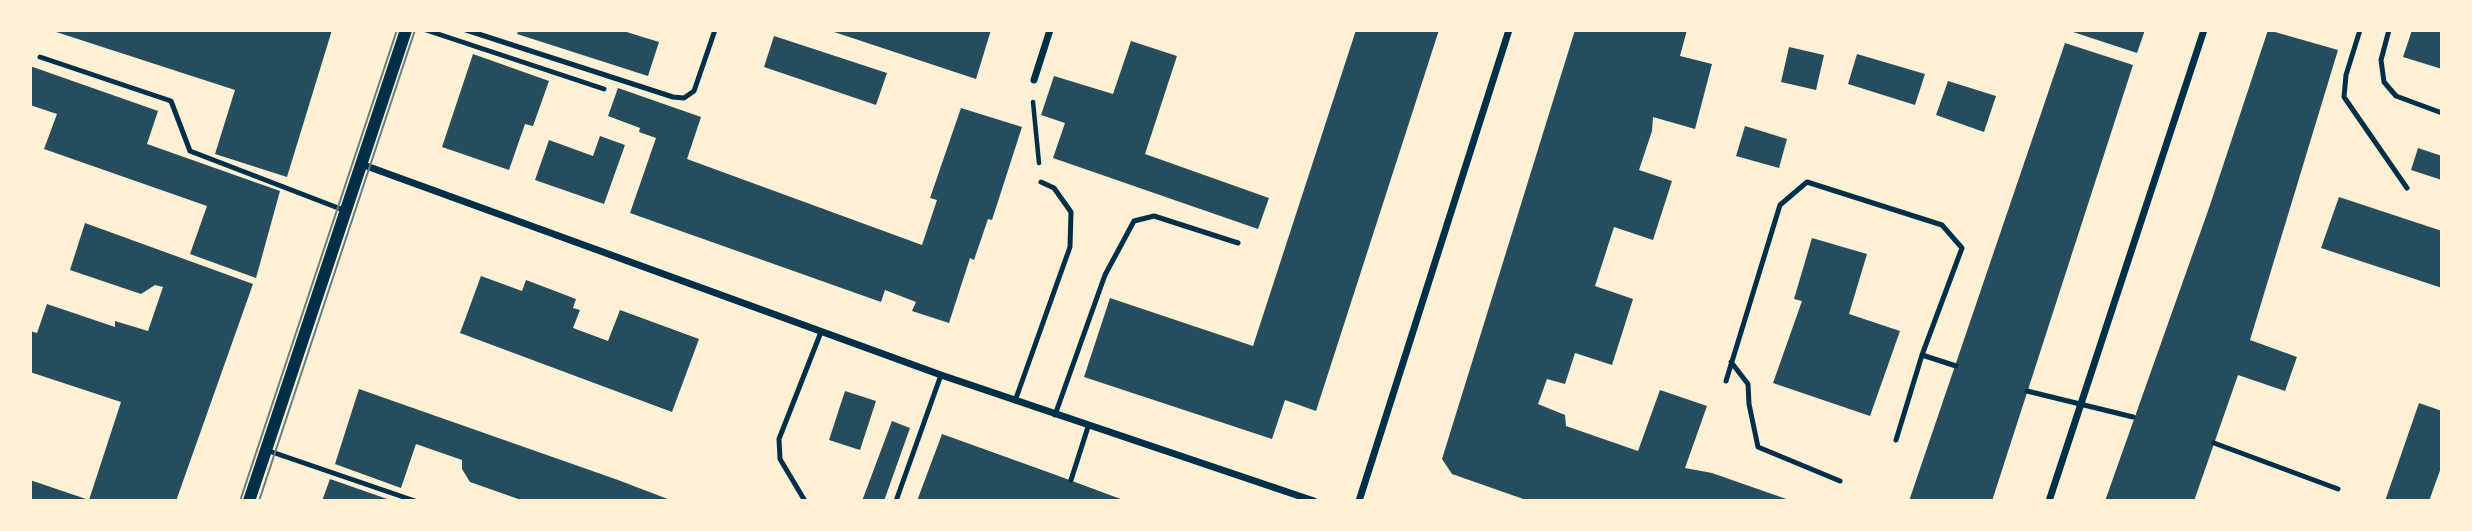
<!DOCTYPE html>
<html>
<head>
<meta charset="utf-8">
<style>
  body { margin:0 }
  #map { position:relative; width:2472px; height:531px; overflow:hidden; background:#fdf0d5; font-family:Raleway,sans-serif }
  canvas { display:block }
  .frame { position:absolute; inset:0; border:32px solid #fdf0d5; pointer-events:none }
</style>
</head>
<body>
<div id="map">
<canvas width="2472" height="531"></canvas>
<div class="frame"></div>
</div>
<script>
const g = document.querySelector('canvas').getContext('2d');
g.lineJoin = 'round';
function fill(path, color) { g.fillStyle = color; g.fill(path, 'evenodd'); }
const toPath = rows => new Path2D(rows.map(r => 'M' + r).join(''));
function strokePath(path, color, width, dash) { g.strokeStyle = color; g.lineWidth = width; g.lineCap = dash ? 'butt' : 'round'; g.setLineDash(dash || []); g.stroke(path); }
fill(toPath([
  [50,30,332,30,287,177,215,154,235,90],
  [519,30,620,30,659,42,648,76,517,34],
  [828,30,991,30,976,79],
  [1356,30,1439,30,1316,411,1285,400,1272,439,1084,377,1110,298,1253,346],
  [1575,30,1687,30,1680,56,1712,64,1695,129,1653,117,1652,131,1639,170,1672,181,1653,240,1614,227,1595,286,1633,299,1612,365,1575,353,1565,384,1547,379,1538,404,1565,415,1566,426,1638,451,1660,390,1707,406,1685,468,1712,473,1792,501,1529,501,1452,474,1442,459],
  [2067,30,2145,30,2137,53],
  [2268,30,2338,50,2250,340,2297,357,2285,391,2238,375,2194,501,2105,501,2209,208],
  [2412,30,2442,30,2442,69,2403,57],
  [774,36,887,73,876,105,764,67],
  [1131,41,1177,56,1145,154,1269,198,1258,229,1053,158,1065,123,1041,115,1054,76,1113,94],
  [2065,43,2133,65,1992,501,1909,501],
  [1789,47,1824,55,1816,90,1781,82],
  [473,54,549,81,533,126,525,124,509,170,442,147],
  [1857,54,1925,74,1915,105,1848,84],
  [30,66,158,111,147,144,280,191,256,278,190,254,207,206,44,149,57,114,30,105],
  [1948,81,1996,96,1984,132,1936,115],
  [618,88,701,117,687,159,922,245,937,200,930,198,961,108,1022,127,992,220,988,219,974,260,970,258,949,323,912,311,916,302,885,290,881,302,630,213,656,138,639,132,640,128,608,116],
  [1745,126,1787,139,1779,168,1736,156],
  [600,136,625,145,604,204,535,180,549,140,593,156],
  [2418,148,2442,156,2442,180,2411,170],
  [2339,197,2442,231,2442,288,2321,248],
  [85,223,253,284,176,501,30,501,30,480,89,500,121,402,30,372,30,331,37,333,47,304,115,327,115,321,148,331,163,287,155,285,141,294,70,270],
  [1812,238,1867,254,1849,314,1900,331,1870,416,1773,383,1802,301,1794,299],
  [481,276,522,291,526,280,576,299,573,308,580,310,573,328,608,341,620,310,699,339,672,412,460,333],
  [359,389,618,480,673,501,524,501,470,482,462,469,462,460,416,444,401,488,335,464],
  [845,391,876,401,860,450,829,440],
  [2419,403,2442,411,2442,465,2429,501,2385,501],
  [892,421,910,428,884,501,862,501],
  [942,434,1056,475,1126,501,917,501],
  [330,479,393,501,322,501]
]), '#264d5e');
strokePath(toPath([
  [1033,102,1039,163]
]), '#003049', 4.5);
strokePath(toPath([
  [426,30,604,89],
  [466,30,673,97,684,98,694,91,715,30],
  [2360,30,2346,75,2344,97,2407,188],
  [2389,30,2381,60,2384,82,2396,96,2442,113],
  [40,57,171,101,190,151,346,211],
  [1731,362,1748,384,1749,404,1758,447,1840,481],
  [1726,381,1780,205,1807,182,1942,225,1962,248,1922,355,1956,366],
  [2027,391,2133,417],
  [1015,401,1070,247,1071,212,1054,188,1041,182],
  [1055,415,1105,275,1134,221,1154,216,1238,243],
  [1896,440,1922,355],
  [2214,443,2338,489],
  [266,450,415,501],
  [1071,480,1088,427],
  [805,501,780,459,779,439,821,332],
  [896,501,941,375]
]), '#003049', 5);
strokePath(toPath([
  [1034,80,1050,30],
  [361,164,941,375,1314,501],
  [1359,501,1509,30],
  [2049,501,2204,30]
]), '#003049', 7);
strokePath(toPath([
  [249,501,406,30]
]), '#003049', 12);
strokePath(toPath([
  [240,501,397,30],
  [259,501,415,30]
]), '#657d81', 2);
</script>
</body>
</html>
